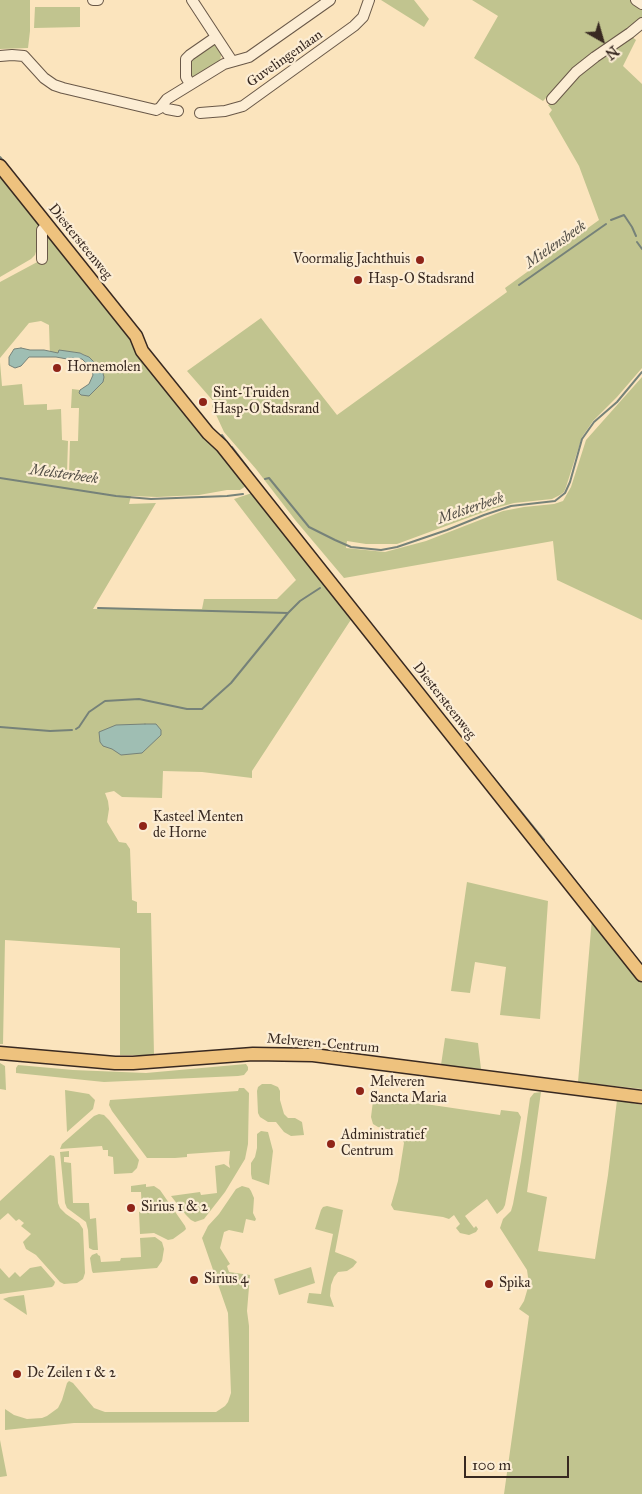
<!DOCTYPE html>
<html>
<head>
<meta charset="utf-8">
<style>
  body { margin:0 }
  #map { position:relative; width:642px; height:1494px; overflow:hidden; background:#fbe4bd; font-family:"IM FELL Great Primer",serif }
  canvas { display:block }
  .north { position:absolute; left:577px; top:15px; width:50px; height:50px; -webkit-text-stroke:4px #fcedd4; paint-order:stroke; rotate:142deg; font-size:14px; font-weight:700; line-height:20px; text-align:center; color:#382921 }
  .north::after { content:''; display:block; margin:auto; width:18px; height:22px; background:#382921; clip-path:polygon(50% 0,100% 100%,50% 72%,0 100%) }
  .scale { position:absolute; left:464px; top:1456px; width:105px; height:22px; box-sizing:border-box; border:2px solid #382921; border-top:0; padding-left:6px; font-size:15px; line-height:18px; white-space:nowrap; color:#382921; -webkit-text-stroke:4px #fcedd4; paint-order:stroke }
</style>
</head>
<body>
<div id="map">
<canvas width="642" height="1494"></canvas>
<div class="north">N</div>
<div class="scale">100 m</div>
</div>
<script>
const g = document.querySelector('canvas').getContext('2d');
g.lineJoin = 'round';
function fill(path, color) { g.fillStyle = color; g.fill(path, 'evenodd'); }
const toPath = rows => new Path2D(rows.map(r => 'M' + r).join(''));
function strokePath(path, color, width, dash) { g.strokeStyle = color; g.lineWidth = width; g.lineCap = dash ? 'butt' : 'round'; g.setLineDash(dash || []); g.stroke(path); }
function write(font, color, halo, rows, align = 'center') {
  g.font = font + ' "IM FELL Great Primer",serif'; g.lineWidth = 4.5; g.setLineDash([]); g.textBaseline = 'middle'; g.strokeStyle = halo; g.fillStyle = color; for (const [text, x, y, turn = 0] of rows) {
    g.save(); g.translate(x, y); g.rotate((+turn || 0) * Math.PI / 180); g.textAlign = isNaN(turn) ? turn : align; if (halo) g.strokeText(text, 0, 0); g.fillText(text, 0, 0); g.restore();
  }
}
fill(toPath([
  [0,0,30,0,30,31,28,48,0,49],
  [381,0,414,0,429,19,424,27],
  [472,0,631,0,642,7,642,18,565,79,543,101,474,58,498,16],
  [35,7,80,7,80,27,34,28],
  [631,36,636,40,623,66,642,84,642,368,617,397,593,421,582,437,566,487,564,492,560,495,552,499,514,503,492,509,397,544,366,544,347,541,346,548,385,552,426,541,503,511,524,507,554,504,563,501,571,487,586,440,642,377,642,620,557,580,553,541,344,578,296,521,256,469,224,432,212,406,215,403,187,371,261,318,337,415,507,292,505,288,599,220,579,166,549,114,552,110,548,105,558,97,574,77],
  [215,42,222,51,220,61,193,78,191,78,189,60],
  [0,173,39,221,42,230,35,255,31,259,0,277],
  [47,233,114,316,143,357,169,388,166,392,202,437,206,435,246,486,240,490,227,490,199,495,157,497,131,496,129,504,156,503,93,609,202,609,204,599,277,599,296,580,234,499,252,493,352,618,252,771,252,778,202,772,163,771,162,798,122,797,114,791,105,793,108,801,109,809,107,822,119,842,126,843,130,849,132,900,137,902,137,913,151,913,154,1055,120,1055,120,948,5,940,3,1044,0,1044,0,362,2,386,22,384,24,405,47,404,47,410,61,409,62,440,68,441,67,474,69,474,70,441,78,441,79,408,71,408,72,389,80,390,79,393,103,382,93,362,89,357,80,353,68,352,50,356,49,325,41,321,29,323,0,358,0,282,41,260],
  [467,882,548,901,540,1019,500,1015,506,967,475,962,470,993,451,991],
  [592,918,642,983,642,1089,578,1082],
  [445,1038,478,1043,481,1069,441,1065],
  [0,1063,5,1066,6,1090,0,1089],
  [246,1064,248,1067,248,1070,244,1075,238,1076,104,1082,16,1073,16,1068,18,1065,73,1070,146,1073],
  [262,1084,271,1084,278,1087,280,1091,280,1100,284,1114,288,1118,295,1118,302,1122,304,1135,291,1136,284,1132,276,1122,268,1122,260,1117,258,1113,257,1091,258,1087],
  [239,1088,244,1088,249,1093,248,1144,245,1159,225,1192,204,1219,195,1222,191,1220,186,1215,171,1196,200,1192,201,1195,217,1193,215,1166,224,1164,230,1168,229,1163,230,1151,187,1154,187,1157,175,1158,147,1158,112,1111,109,1105,110,1100,238,1091],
  [65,1090,89,1094,95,1100,93,1109,67,1132],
  [541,1092,527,1192,547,1197,538,1251,595,1259,608,1175,617,1100,642,1105,642,1494,504,1494,529,1316,519,1309,524,1301,529,1284,527,1270,500,1228,503,1219,511,1211,513,1204,521,1161,530,1098,534,1093],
  [374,1093,379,1093,378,1097,500,1115,501,1110,518,1112,521,1117,505,1205,503,1209,497,1214,487,1199,465,1216,474,1228,476,1226,478,1229,476,1232,469,1235,460,1233,456,1228,460,1224,454,1215,449,1219,443,1217,394,1210,391,1205,398,1181,404,1143,401,1136,397,1132,392,1130,378,1127,373,1124,371,1117],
  [99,1114,104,1115,109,1120,139,1160,137,1168,132,1173,114,1174,113,1157,108,1156,108,1150,103,1150,102,1146,60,1149,62,1144,94,1116],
  [261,1131,268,1132,273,1151,269,1185,252,1179,251,1174,251,1163,255,1157,257,1148,257,1134],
  [69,1151,69,1157,64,1157,64,1162,71,1163,73,1203,89,1203,90,1219,96,1218,98,1250,93,1250,89,1248,88,1230,86,1222,67,1208,65,1203,60,1152],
  [50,1155,54,1156,55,1159,58,1203,60,1208,66,1214,79,1223,83,1229,85,1273,83,1279,77,1283,64,1284,60,1282,36,1255,26,1249,23,1242,31,1234,21,1226,24,1223,19,1219,16,1221,8,1213,0,1220,0,1201],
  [146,1184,146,1187,154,1186,160,1190,185,1226,186,1229,184,1231,173,1239,168,1240,154,1233,140,1234,139,1212,142,1211,141,1192,131,1192,131,1186],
  [242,1186,249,1188,251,1191,254,1198,253,1213,256,1219,255,1221,246,1219,243,1233,229,1230,224,1232,220,1248,230,1264,227,1266,229,1272,250,1275,247,1311,249,1326,249,1422,74,1423,5,1430,5,1409,14,1415,27,1419,42,1418,47,1416,58,1408,62,1400,67,1383,69,1381,73,1383,94,1408,105,1412,216,1412,225,1406,228,1402,231,1393,228,1313,202,1238,208,1226,219,1214,236,1189],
  [327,1206,343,1210,335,1252,353,1259,357,1262,353,1267,347,1271,338,1272,334,1277,331,1285,330,1296,334,1307,307,1303,309,1293,321,1294,333,1234,315,1229,321,1210,323,1207],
  [155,1237,162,1242,164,1249,162,1261,157,1268,93,1273,92,1271,90,1258,92,1255,97,1253,98,1255,100,1256,101,1262,120,1261,121,1258,141,1257,140,1238],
  [41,1266,55,1282,54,1285,52,1287,0,1294,0,1268,9,1278,15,1272,20,1277,30,1268],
  [311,1267,315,1283,279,1295,274,1279],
  [24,1295,27,1315,3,1299,9,1297],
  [0,1440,7,1476,0,1477]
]), '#c1c48f');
const water = toPath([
  [21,348,30,350,44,350,58,353,59,350,80,353,84,355,89,357,102,370,104,377,103,382,89,396,81,395,79,393,80,390,89,384,93,375,91,368,82,359,69,358,67,359,56,357,29,357,21,366,15,368,9,365,9,357,14,349,21,348],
  [145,724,156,724,161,730,161,735,142,753,121,755,112,749,103,746,100,742,99,732,116,725,145,724]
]);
fill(water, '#9fbeb3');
strokePath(water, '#768279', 1);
strokePath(toPath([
  [0,157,5,163],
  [611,220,624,215,632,227,636,236],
  [637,242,642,249],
  [519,285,606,224],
  [222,435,227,442],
  [232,447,248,468],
  [0,478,116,496,151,499,227,496,243,494],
  [265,479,269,478,309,527,335,540,351,547,381,550,397,547,447,530,484,515,511,506,555,501,565,493,570,482,582,439,594,422,617,402,642,372],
  [98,608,288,613],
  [0,727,50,731,72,730],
  [76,729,79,727,89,712,105,701,139,699,187,709,202,709,231,683,288,613,300,601,320,588],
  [492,776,544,840],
  [548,846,642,965]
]), '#768279', 2);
const minor = toPath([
  [93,0,98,0],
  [192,0,232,61],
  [636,0,642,4],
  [0,56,12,55,24,56,44,78,54,85,63,88,156,110,160,108,167,99,224,64,249,57,330,0],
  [190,84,186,77,186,59,190,55,216,37],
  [552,99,576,72,595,57,630,33,642,23],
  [163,105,167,109,178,111],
  [200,113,225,111,243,106,354,26,363,17,369,0],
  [42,259,42,230,47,225]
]);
const major = toPath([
  [0,166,136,336,142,351,208,433,222,446,642,975],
  [0,1053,115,1063,133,1063,253,1054,313,1055,642,1097]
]);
strokePath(minor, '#695848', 12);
strokePath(major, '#382921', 15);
strokePath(minor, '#fcedd4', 10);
strokePath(major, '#eec27e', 12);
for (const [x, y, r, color] of [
  [420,260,5,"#8f2418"],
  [358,280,5,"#8f2418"],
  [57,368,5,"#8f2418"],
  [203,402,5,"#8f2418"],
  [143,826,5,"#8f2418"],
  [360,1091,5,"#8f2418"],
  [331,1144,5,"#8f2418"],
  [131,1208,5,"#8f2418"],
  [194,1280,5,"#8f2418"],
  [489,1284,5,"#8f2418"],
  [17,1374,5,"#8f2418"]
]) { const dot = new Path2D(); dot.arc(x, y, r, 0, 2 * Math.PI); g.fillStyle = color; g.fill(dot); strokePath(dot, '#fcedd4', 2); }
write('14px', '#382921', '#fcedd4', [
  ["Guvelingenlaan",285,59,-35],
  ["Diestersteenweg",80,242,51],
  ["Diestersteenweg",444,701,52],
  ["Melveren-Centrum",323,1044,5]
]);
write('14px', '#382921', '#fcedd4', [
  ["Voormalig Jachthuis",410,260,"right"],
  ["Hasp-O Stadsrand",368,280],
  ["Hornemolen",67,368],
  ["Sint-Truiden",213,394],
  ["Hasp-O Stadsrand",213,410],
  ["Kasteel Menten",153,818],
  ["de Horne",153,834],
  ["Melveren",370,1083],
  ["Sancta Maria",370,1099],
  ["Administratief",341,1136],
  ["Centrum",341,1152],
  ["Sirius 1 & 2",141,1208],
  ["Sirius 4",204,1280],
  ["Spika",499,1284],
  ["De Zeilen 1 & 2",27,1374]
], 'left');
write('italic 15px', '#524e46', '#fcedd4', [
  ["Mielensbeek",556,245,-35],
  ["Melsterbeek",64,475,8],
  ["Melsterbeek",471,509,-19]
]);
</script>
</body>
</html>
